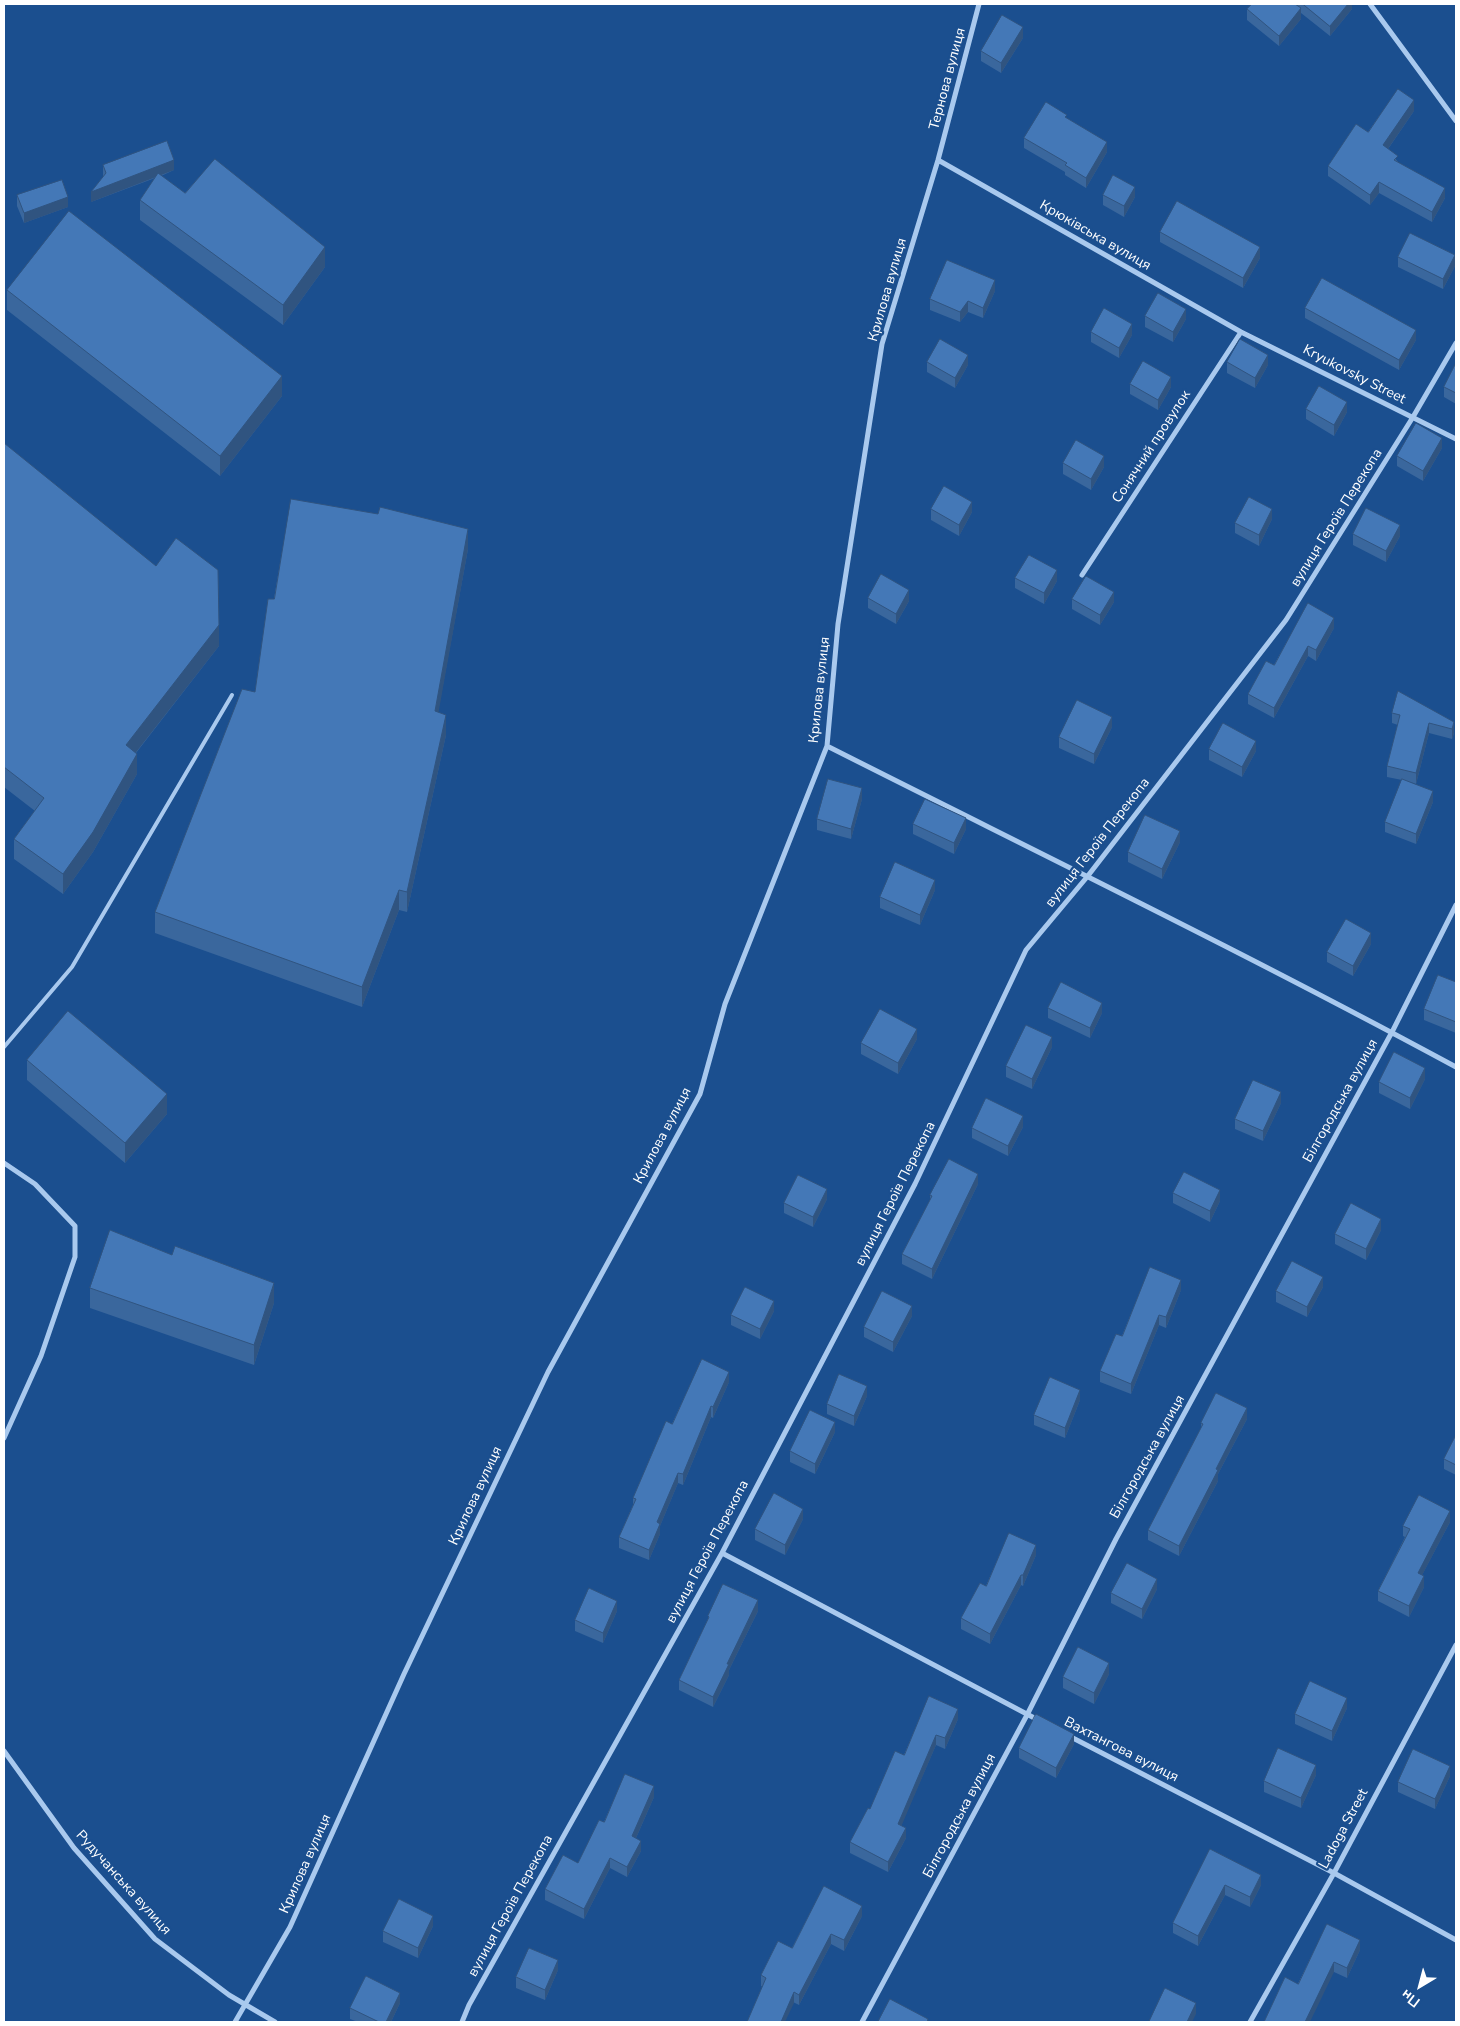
<!DOCTYPE html>
<html>
<head>
<meta charset="utf-8">
<style>
	body { margin:0 }
	#map { position:relative; width:1460px; height:2026px; overflow:hidden; background:#1b4f8f; font-family:"Nunito Sans",sans-serif }
	canvas { display:block }
	.frame { position:absolute; inset:0; border:5px solid #fff; pointer-events:none }
	.north { position:absolute; left:1395px; top:1961px; width:50px; height:50px; -webkit-text-stroke:4px #1b4f8f; paint-order:stroke; rotate:217deg; font-size:14px; font-weight:700; line-height:20px; text-align:center; color:#fff }
	.north::after { content:''; display:block; margin:auto; width:18px; height:22px; background:#fff; clip-path:polygon(50% 0,100% 100%,50% 72%,0 100%) }
</style>
</head>
<body>
<div id="map">
<canvas width="1460" height="2026"></canvas>
<div class="frame"></div>
<div class="north">Пн</div>
</div>
<script>
const context = document.querySelector('canvas').getContext('2d');
context.lineJoin = 'round';
function stroke(path, color, width, dash) {
  context.strokeStyle = color;
  context.lineWidth = width;
  context.lineCap = dash ? 'butt' : 'round';
  context.setLineDash(dash || []);
  context.stroke(path);
}
function fillPath(path, color) {
  context.fillStyle = color;
  context.fill(path, 'evenodd');
}
function write(font, color, halo, rows, align = 'center') {
  context.font = font + ' "Nunito Sans",sans-serif';
  context.lineWidth = 4.5;
  context.setLineDash([]);
  context.textBaseline = 'middle';
  context.strokeStyle = halo;
  context.fillStyle = color;
  for (const [text, x, y, turn = 0] of rows) {
    context.save();
    context.translate(x, y);
    context.rotate((+turn || 0) * Math.PI / 180);
    context.textAlign = isNaN(turn) ? turn : align;
    if (halo) context.strokeText(text, 0, 0);
    context.fillText(text, 0, 0);
    context.restore();
  }
}
stroke(new Path2D(`
	M4 1047 72 967 232 695`), '#a9c9ee', 4);
stroke(new Path2D(`
	M1370 4 1456 121
	M938 160 1241 332 1456 439
	M1082 575 1241 332
	M827 746C1037 852 1249 955 1456 1067
	M4 1163 35 1184 75 1226V1257L41 1356 4 1438
	M722 1553 1040 1721
	M1069 1736 1334 1873 1456 1940
	M4 1751 74 1848 155 1939 229 1995 275 2022
	M235 2022 290 1927 404 1674 548 1372 700 1094 725 1004 827 746 838 624 882 344 938 160 979 4
	M462 2022 469 2005 722 1553 915 1184 1026 950 1087 877 1286 620 1413 417 1456 343
	M862 2022 1027 1715 1116 1539 1392 1032 1456 905
	M1250 2022 1334 1873 1456 1645`), '#a9c9ee', 5);
fillPath(new Path2D(`
	M1298 4H1352V9L1330 36 1301 13V19L1279 46 1247 20V9L1298 6Z
	M1023 38 1001 73 981 61V51Z
	M1414 111 1388 149 1398 162 1445 198 1432 222 1379 193 1370 205 1328 176V166L1368 132Z
	M1067 118 1107 152 1086 188 1065 175V172L1024 148V138Z
	M103 165 174 170 161 176 185 193 325 267 283 325 140 220V200L155 178 91 202 103 177Z
	M17 195 68 207 24 223 17 206Z
	M1103 195 1135 197 1124 217 1103 205Z
	M1160 232 1260 258 1243 288 1160 242Z
	M1398 257 1455 266 1443 289 1398 267Z
	M7 290 282 396 220 476 7 310Z
	M995 291 983 318 968 312 960 322 930 310V299Z
	M1305 308 1416 340 1399 370 1305 318Z
	M1145 316 1186 319 1173 342 1145 327Z
	M1091 332 1132 335 1119 358 1091 342Z
	M927 362 968 365 955 388 927 372Z
	M1227 362 1268 365 1255 388 1227 373Z
	M1456 363V404L1444 397V387Z
	M1130 384 1171 387 1158 410 1130 394Z
	M1306 409 1347 412 1334 436 1306 419Z
	M4 443 219 646 136 753 137 774 93 852 63 894 14 859V839L35 811 4 787Z
	M1442 448 1423 481 1397 466V456Z
	M1063 463 1104 467 1091 490 1063 474Z
	M931 509 972 512 959 536 931 520Z
	M1272 519 1259 546 1235 533V523Z
	M1353 534 1400 536 1386 562 1353 545Z
	M468 549 438 712 446 735 407 912 399 910 362 1007 155 933V912L255 692 274 599Z
	M1015 578 1057 581 1044 604 1015 588Z
	M868 598 909 601 896 624 868 608Z
	M1072 599 1114 602 1100 625 1072 609Z
	M1334 628 1316 661 1308 656 1274 718 1248 704V694L1274 665Z
	M1392 713 1454 722V733L1452 739 1429 733 1416 784 1410 782 1433 802 1416 844 1385 832V822L1402 780 1387 777V766L1398 725 1392 723Z
	M1112 727 1094 764 1059 748V737Z
	M1209 749 1256 751 1242 777 1209 760Z
	M862 799 851 839 817 830V819Z
	M913 824 966 829 954 854 913 834Z
	M1180 842 1162 879 1128 862V852Z
	M935 890 920 925 880 908V897Z
	M1371 944 1353 976 1327 962V952Z
	M1456 982V1033L1424 1020V1009Z
	M1048 1008 1102 1013 1090 1038 1048 1018Z
	M917 1039 898 1074 861 1054V1043Z
	M1052 1047 1032 1089 1006 1077V1066Z
	M27 1060 167 1114 125 1163 27 1080Z
	M1425 1079 1410 1109 1379 1093V1082Z
	M1281 1103 1263 1141 1235 1129V1119Z
	M1023 1127 1008 1156 972 1138V1128Z
	M978 1184 932 1279 902 1264V1254L930 1201V1195Z
	M1173 1193 1220 1201 1210 1222 1173 1203Z
	M827 1199 813 1227 784 1213V1203Z
	M1381 1230 1366 1260 1335 1244V1234Z
	M1323 1287 1307 1317 1276 1302V1291Z
	M90 1288 274 1303 254 1365 90 1308Z
	M1181 1290 1166 1328 1159 1325 1131 1394 1100 1382V1371L1122 1336Z
	M774 1311 760 1339 731 1325V1315Z
	M912 1316 893 1352 864 1337V1327Z
	M729 1382 713 1418 711 1417 683 1485 678 1483 660 1526V1534L649 1560 619 1548V1537L633 1505V1498Z
	M867 1396 854 1426 827 1414V1404Z
	M1080 1400 1065 1438 1034 1425V1415Z
	M1247 1419 1218 1474V1481L1179 1556 1148 1540V1530L1201 1429V1423Z
	M835 1432 815 1474 790 1462V1451Z
	M1456 1435V1475L1444 1469V1459Z
	M803 1519 785 1555 755 1540V1529Z
	M1450 1522 1422 1575 1424 1587 1409 1617 1378 1601V1591L1405 1537 1403 1536V1526Z
	M1036 1555 1023 1586 1021 1585 990 1644 961 1629V1618L986 1586Z
	M1157 1589 1142 1619 1111 1603V1593Z
	M617 1611 603 1643 575 1631V1620Z
	M758 1611 729 1670V1675L713 1707 679 1690V1680L708 1620V1616Z
	M1109 1674 1094 1704 1063 1688V1677Z
	M1347 1708 1332 1741 1295 1724V1714Z
	M958 1719 945 1749 936 1745 901 1825 906 1838 888 1872 850 1853V1842L870 1809 904 1755Z
	M1074 1744 1056 1778 1019 1758V1748Z
	M1316 1775 1301 1808 1264 1792V1781Z
	M1450 1776 1435 1809 1398 1792V1782Z
	M654 1797 636 1838 641 1851 627 1877 610 1868 584 1919 545 1900V1889L578 1863 604 1822Z
	M1210 1849 1261 1885 1250 1907 1225 1895 1198 1946 1173 1933V1923Z
	M862 1916 844 1951 831 1944 799 2005 761 1986V1975L792 1948Z
	M1327 1924 1360 1950 1347 1978 1334 1972 1298 1984Z
	M433 1926 418 1958 383 1942V1931Z
	M558 1970 545 2000 516 1988V1977Z
	M400 2003 391 2022H358L350 2019V2008Z`), '#3a679d');
fillPath(new Path2D(`
	M1348 4H1352V9L1330 36V26Z
	M1301 8V19L1279 46V36Z
	M1023 27V38L1001 73V63Z
	M1414 100V111L1383 156V145Z
	M1107 142V152L1086 188V178Z
	M174 160V170L91 202V192Z
	M1379 182V193L1370 205V195Z
	M1135 187V197L1124 217V206Z
	M1445 188V198L1432 222V212Z
	M68 197V207L24 223V213Z
	M325 247V267L283 325V305Z
	M1260 247V258L1243 288V278Z
	M1455 255V266L1443 289V279Z
	M995 280V291L983 318V308Z
	M968 301V312L960 322V312Z
	M1186 309V319L1173 342V332Z
	M1132 324V335L1119 358V348Z
	M1416 330V340L1399 370V360Z
	M968 355V365L955 388V378Z
	M1268 355V365L1255 388V378Z
	M282 376V396L220 476V456Z
	M1171 377V387L1158 410V400Z
	M1347 402V412L1334 436V425Z
	M1442 438V448L1423 481V471Z
	M1104 456V467L1091 490V479Z
	M972 502V512L959 536V525Z
	M1272 509V519L1259 546V535Z
	M1400 525V536L1386 562V551Z
	M468 529V549L435 732V711Z
	M1057 570V581L1044 604V593Z
	M909 590V601L896 624V614Z
	M1114 592V602L1100 625V615Z
	M1334 618V628L1316 661V650Z
	M219 625V646L126 765V745Z
	M1308 646V656L1274 718V708Z
	M446 715V735L407 912V892Z
	M1112 717V727L1094 764V754Z
	M1454 722V733L1452 739V729Z
	M1429 723V733L1416 784V773Z
	M1256 741V751L1242 777V767Z
	M137 754V774L93 852 63 894V874Z
	M862 788V799L851 839V829Z
	M1433 791V802L1416 844V834Z
	M966 818V829L954 854V843Z
	M1180 831V842L1162 879V869Z
	M935 880V890L920 925V915Z
	M399 890V910L362 1007V987Z
	M1371 933V944L1353 976V966Z
	M1102 1003V1013L1090 1038V1028Z
	M917 1029V1039L898 1074V1063Z
	M1052 1037V1047L1032 1089V1079Z
	M1425 1068V1079L1410 1109V1098Z
	M1281 1092V1103L1263 1141V1131Z
	M167 1094V1114L125 1163V1143Z
	M1023 1116V1127L1008 1156V1146Z
	M978 1174V1184L932 1279V1269Z
	M827 1189V1199L813 1227V1217Z
	M1220 1190V1201L1210 1222V1211Z
	M1381 1219V1230L1366 1260V1249Z
	M1323 1277V1287L1307 1317V1307Z
	M1181 1280V1290L1166 1328V1317Z
	M274 1283V1303L254 1365V1345Z
	M774 1301V1311L760 1339V1329Z
	M912 1306V1316L893 1352V1342Z
	M1159 1315V1325L1131 1394V1384Z
	M729 1372V1382L713 1418V1407Z
	M867 1386V1396L854 1426V1416Z
	M1080 1390V1400L1065 1438V1428Z
	M711 1406V1417L683 1485V1474Z
	M1247 1408V1419L1218 1474V1481L1179 1556V1546L1216 1469Z
	M835 1422V1432L815 1474V1464Z
	M678 1473V1483L660 1526V1534L649 1560V1550L657 1522Z
	M803 1509V1519L785 1555V1545Z
	M1450 1511V1522L1418 1583V1573Z
	M1036 1545V1555L1023 1586V1575Z
	M1021 1575V1585L990 1644V1634Z
	M1424 1576V1587L1409 1617V1606Z
	M1157 1579V1589L1142 1619V1609Z
	M758 1600V1611L729 1670V1675L713 1707V1697L727 1664Z
	M617 1601V1611L603 1643V1633Z
	M1109 1663V1674L1094 1704V1693Z
	M1347 1698V1708L1332 1741V1731Z
	M958 1709V1719L945 1749V1738Z
	M1074 1734V1744L1056 1778V1768Z
	M936 1735V1745L898 1834V1824Z
	M1316 1765V1775L1301 1808V1798Z
	M1450 1766V1776L1435 1809V1799Z
	M654 1786V1797L632 1847V1836Z
	M906 1828V1838L888 1872V1862Z
	M641 1841V1851L627 1877V1867Z
	M610 1858V1868L584 1919V1909Z
	M1261 1875V1885L1250 1907V1897Z
	M1225 1885V1895L1198 1946V1936Z
	M862 1906V1916L844 1951V1940Z
	M433 1916V1926L418 1958V1948Z
	M831 1934V1944L799 2005V1995Z
	M1360 1940V1950L1347 1978V1968Z
	M558 1960V1970L545 2000V1990Z
	M1334 1962V1972L1310 2022H1305Z
	M794 1992V2003L785 2022H781Z
	M400 1993V2003L391 2022H386Z
	M1196 2003V2014L1192 2022H1187Z`), '#305480');
const building = new Path2D(`
	M1252 4H1295L1301 8 1279 36 1247 9Z
	M1303 4H1348L1330 26Z
	M1002 15 1023 27 1001 63 981 51Z
	M1398 89 1414 100 1383 145 1398 156 1394 160 1445 188 1432 212 1379 182 1370 195 1328 166 1356 124 1368 132Z
	M1046 102 1067 115 1065 117 1107 142 1086 178 1065 165 1067 163 1024 138Z
	M167 141 174 160 91 192 106 173 103 165Z
	M215 159 325 247 283 305 140 200 158 173 185 193Z
	M1113 175 1135 187 1124 206 1103 195Z
	M62 180 68 197 24 213 17 195Z
	M1177 201 1260 247 1243 278 1160 232Z
	M69 211 282 376 220 456 7 290Z
	M1410 233 1455 255 1443 279 1398 257Z
	M947 260 995 280 983 308 968 301 960 312 930 299Z
	M1322 278 1416 330 1399 360 1305 308Z
	M1158 293 1186 309 1173 332 1145 316Z
	M1104 308 1132 324 1119 348 1091 332Z
	M940 339 968 355 955 378 927 362Z
	M1240 339 1268 355 1255 378 1227 362Z
	M1143 361 1171 377 1158 400 1130 384Z
	M1456 363V393L1444 387Z
	M1319 386 1347 402 1334 425 1306 409Z
	M1416 423 1442 438 1423 471 1397 456Z
	M1076 440 1104 456 1091 479 1063 463Z
	M4 443 156 566 176 538 218 570 219 625 126 745 137 754 93 832 63 874 14 839 44 798 4 767Z
	M944 486 972 502 959 525 931 509Z
	M1249 497 1272 509 1259 535 1235 523Z
	M291 499 378 514 380 507 468 529 435 711 446 715 407 892 399 890 362 987 155 912 242 689 255 692 268 599H274Z
	M1366 508 1400 525 1386 551 1353 534Z
	M1029 555 1057 570 1044 593 1015 578Z
	M881 574 909 590 896 614 868 598Z
	M1086 576 1114 592 1100 615 1072 599Z
	M1308 603 1334 618 1316 650 1308 646 1274 708 1248 694 1266 661 1274 665Z
	M1398 691 1454 722 1452 729 1429 723 1416 773 1387 766 1400 715 1392 713Z
	M1077 700 1112 717 1094 754 1059 737Z
	M1223 723 1256 741 1242 767 1209 749Z
	M828 779 862 788 851 829 817 819Z
	M1402 779 1433 791 1416 834 1385 822Z
	M925 799 966 818 954 843 913 824Z
	M1145 815 1180 831 1162 869 1128 852Z
	M895 862 935 880 920 915 880 897Z
	M1346 919 1371 933 1353 966 1327 952Z
	M1438 975 1456 982V1022L1424 1009Z
	M1061 982 1102 1003 1090 1028 1048 1008Z
	M880 1009 917 1029 898 1063 861 1043Z
	M68 1011 167 1094 125 1143 27 1060Z
	M1026 1025 1052 1037 1032 1079 1006 1066Z
	M1394 1052 1425 1068 1410 1098 1379 1082Z
	M1253 1080 1281 1092 1263 1131 1235 1119Z
	M986 1098 1023 1116 1008 1146 972 1128Z
	M949 1159 978 1174 932 1269 902 1254 932 1196 930 1195Z
	M1184 1172 1220 1190 1210 1211 1173 1193Z
	M798 1175 827 1189 813 1217 784 1203Z
	M1351 1203 1381 1219 1366 1249 1335 1234Z
	M110 1230 172 1255 175 1246 274 1283 254 1345 90 1288Z
	M1292 1261 1323 1277 1307 1307 1276 1291Z
	M1150 1267 1181 1280 1166 1317 1159 1315 1131 1384 1100 1371 1116 1334 1122 1336Z
	M745 1287 774 1301 760 1329 731 1315Z
	M882 1291 912 1306 893 1342 864 1327Z
	M702 1359 729 1372 713 1407 711 1406 683 1474 678 1473 657 1522 660 1524 649 1550 619 1537 636 1499 633 1498 666 1421 672 1424Z
	M839 1374 867 1386 854 1416 827 1404Z
	M1050 1377 1080 1390 1065 1428 1034 1415Z
	M1216 1393 1247 1408 1216 1469 1218 1470 1179 1546 1148 1530 1203 1424 1201 1423Z
	M810 1410 835 1422 815 1464 790 1451Z
	M1456 1435V1465L1444 1459Z
	M774 1493 803 1509 785 1545 755 1529Z
	M1419 1495 1450 1511 1418 1573 1424 1576 1409 1606 1378 1591 1410 1529 1403 1526Z
	M1009 1533 1036 1545 1023 1575H1021L990 1634 961 1618 980 1583 986 1586Z
	M1127 1563 1157 1579 1142 1609 1111 1593Z
	M723 1584 758 1600 727 1664H729L713 1697 679 1680 709 1617 708 1616Z
	M589 1588 617 1601 603 1633 575 1620Z
	M1078 1647 1109 1663 1094 1693 1063 1677Z
	M1310 1681 1347 1698 1332 1731 1295 1714Z
	M929 1696 958 1709 945 1738 936 1735 898 1824 906 1828 888 1862 850 1842 868 1808 870 1809 895 1751 904 1755Z
	M1036 1714 1074 1734 1056 1768 1019 1748Z
	M1278 1748 1316 1765 1301 1798 1264 1781Z
	M1413 1749 1450 1766 1435 1799 1398 1782Z
	M625 1774 654 1786 632 1836 641 1841 627 1867 610 1858 584 1909 545 1889 563 1855 578 1863 599 1820 604 1822Z
	M1210 1849 1261 1875 1250 1897 1225 1885 1198 1936 1173 1923Z
	M824 1886 862 1906 844 1940 831 1934 799 1995 794 1992 781 2022H747L766 1978 761 1975 778 1941 792 1948Z
	M399 1899 433 1916 418 1948 383 1931Z
	M1327 1924 1360 1940 1347 1968 1334 1962 1305 2022H1264L1285 1977 1298 1984Z
	M529 1948 558 1960 545 1990 516 1977Z
	M366 1976 400 1993 386 2022H379L350 2008Z
	M1165 1988 1196 2003 1187 2022H1149Z
	M890 1999 928 2019 927 2022H878Z`);
fillPath(building, '#4478b7');
stroke(building, '#305480', 1);
write('14px', '#fff', '#1b4f8f', [
	["Тернова вулиця",948,79,-75],
	["Крюківська вулиця",1095,236,30],
	["Крилова вулиця",888,290,-74],
	["Kryukovsky Street",1354,375,27],
	["Сонячний провулок",1152,447,-57],
	["вулиця Героїв Перекопа",1337,518,-58],
	["Крилова вулиця",820,690,-84],
	["вулиця Героїв Перекопа",1098,843,-52],
	["Білгородська вулиця",1341,1101,-61],
	["Крилова вулиця",663,1136,-62],
	["вулиця Героїв Перекопа",896,1194,-63],
	["Білгородська вулиця",1148,1457,-61],
	["Крилова вулиця",476,1496,-65],
	["вулиця Героїв Перекопа",708,1552,-62],
	["Вахтангова вулиця",1121,1750,27],
	["Білгородська вулиця",960,1816,-62],
	["Ladoga Street",1344,1829,-62],
	["Крилова вулиця",306,1864,-66],
	["Рудучанська вулиця",123,1883,48],
	["вулиця Героїв Перекопа",511,1906,-61]
]);
</script>
</body>
</html>
